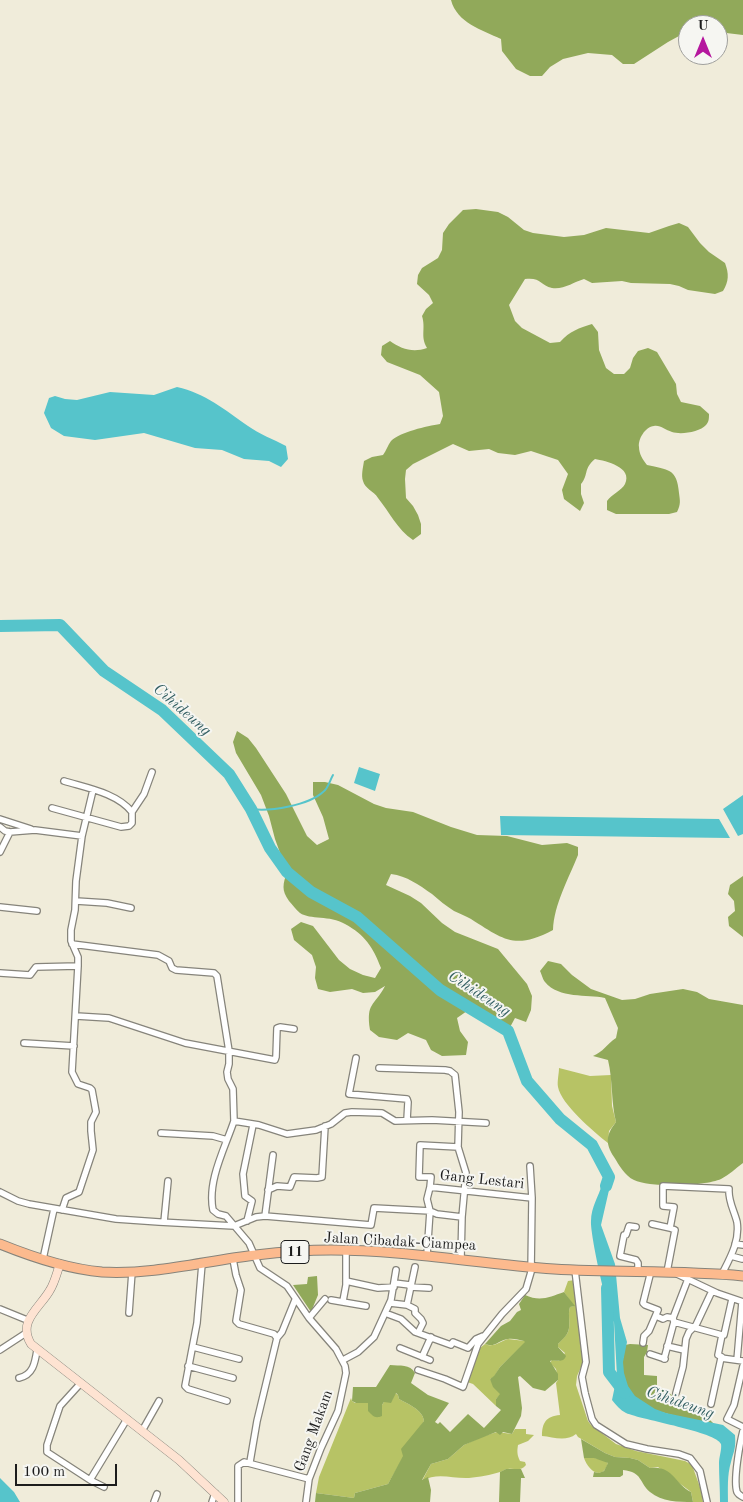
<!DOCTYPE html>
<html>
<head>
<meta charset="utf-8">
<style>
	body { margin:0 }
	#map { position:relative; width:743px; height:1502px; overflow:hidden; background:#f0ecda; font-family:"Old Standard TT",serif }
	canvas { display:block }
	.north { position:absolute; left:678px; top:15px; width:50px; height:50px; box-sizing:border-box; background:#f6f6f2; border:1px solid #9f9f9c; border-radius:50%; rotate:0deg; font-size:14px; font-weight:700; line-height:20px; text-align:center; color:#1c1c1c }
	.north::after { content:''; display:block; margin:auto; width:18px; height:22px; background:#b5179e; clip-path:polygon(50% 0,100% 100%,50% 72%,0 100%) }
	.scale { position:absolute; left:15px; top:1464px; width:102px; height:22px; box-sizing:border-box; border:2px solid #1c1c1c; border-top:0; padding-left:6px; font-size:15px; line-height:18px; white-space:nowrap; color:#1c1c1c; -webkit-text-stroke:4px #f6f6f2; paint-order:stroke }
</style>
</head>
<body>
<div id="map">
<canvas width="743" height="1502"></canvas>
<div class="north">U</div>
<div class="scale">100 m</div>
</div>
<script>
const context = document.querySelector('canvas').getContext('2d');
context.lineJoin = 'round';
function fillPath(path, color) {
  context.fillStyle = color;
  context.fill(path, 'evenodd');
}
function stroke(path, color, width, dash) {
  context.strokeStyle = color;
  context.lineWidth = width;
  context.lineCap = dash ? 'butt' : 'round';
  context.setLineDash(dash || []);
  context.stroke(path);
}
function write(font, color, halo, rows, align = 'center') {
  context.font = font + ' "Old Standard TT",serif';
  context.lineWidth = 4;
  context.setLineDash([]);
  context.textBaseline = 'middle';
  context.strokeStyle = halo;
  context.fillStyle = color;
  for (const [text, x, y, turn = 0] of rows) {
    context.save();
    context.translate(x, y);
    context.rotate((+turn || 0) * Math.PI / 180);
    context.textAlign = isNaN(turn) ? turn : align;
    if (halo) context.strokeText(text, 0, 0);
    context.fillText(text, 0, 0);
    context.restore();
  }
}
fillPath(new Path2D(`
	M559 1068 590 1076 611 1075 612 1106 616 1122 609 1131 608 1143C594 1132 561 1104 558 1087 557 1081 559 1074 559 1068Z
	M575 1280 583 1360 582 1365 577 1376 576 1385 588 1421 591 1425 616 1444 636 1451 685 1461 692 1465 701 1490 703 1502H693L691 1492 658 1467 650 1468 638 1460 630 1458 615 1457 605 1453 578 1437 576 1434C566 1442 553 1437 542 1436 542 1423 546 1416 560 1415L556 1383 558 1380 556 1369 550 1363 552 1360 559 1361 565 1353 558 1347V1344C561 1340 565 1337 567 1334 572 1326 567 1315 570 1307L574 1306 564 1292 568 1281Z
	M508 1339 525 1341V1343L500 1367 494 1377 490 1379 501 1394 496 1399V1406L473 1384 467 1382 480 1348 485 1344C494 1348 500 1341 508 1339Z
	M395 1393 398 1395 399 1399C408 1404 423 1410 424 1421L388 1484 355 1493 354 1498 316 1493 319 1477 351 1398 352 1401 355 1403H369L382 1416V1405L384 1402 392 1400Z
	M515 1429H526V1434L534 1435 528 1441 518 1445C517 1451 517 1455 520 1461L525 1462 526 1465C520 1472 515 1468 508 1469 504 1469 504 1471 500 1472 491 1475 479 1477 469 1478 453 1479 437 1472 422 1481L431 1464 448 1459 464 1445 481 1437 497 1432 512 1434Z
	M584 1458C592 1457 602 1458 608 1463 602 1482 588 1470 584 1458Z`), '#b7c365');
fillPath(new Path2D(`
	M451 0H743V35L718 32V25H688V34L679 36 668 42 634 64H623L612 55 588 53 563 59 550 67 542 76H530L516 69 502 51 501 39C482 30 457 23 451 0Z
	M476 209 498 212 508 217 524 230 533 233 564 237 584 235 606 228 649 233 669 226 679 223 688 227 700 243 709 252 725 263C729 274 729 281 723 291L715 294 688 290 679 286 670 284 631 283 622 281 592 283 584 279C574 282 563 290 552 288 540 285 541 277 525 279L509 305 515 321 522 328 550 343 560 342C570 331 579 328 592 324L598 332 599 350 606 368 614 374H624L630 368 633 358 638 351 648 348 657 352 676 384 677 394 681 402 700 406 709 414C709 418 709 422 706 425 700 432 681 435 672 432 665 430 661 425 654 426 645 427 638 439 639 447 639 454 643 460 647 465 668 470 677 468 679 493 680 501 681 504 677 512L669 514H616L607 510V501C612 494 622 490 625 484 633 467 606 461 595 459 583 469 589 474 581 484V494L584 503 580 511 564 499 562 490 568 474 558 460 531 451 515 455 498 453 489 449 469 451 453 444 413 464 406 470 405 479 406 498 413 506 418 515 421 524V534L413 540C397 529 390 513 378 498 374 491 365 489 363 481 361 475 363 468 364 461L372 457 383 455C386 451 388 445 391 441 400 432 427 426 440 424L443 416 439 392 420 375 387 362 381 355 382 346 390 341C401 349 413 353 427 348 420 336 426 329 422 316L426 309 433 303 429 295 417 284 418 275 422 268 438 258 442 250 443 233 449 224 463 210Z
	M237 731 248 738 256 748 286 794 307 836 317 845 329 839 323 817 313 795V782H325L338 785 374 804 386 808 413 812 451 827 477 835 507 836 542 845 567 843 578 847V855C569 878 554 904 553 930 515 950 504 940 471 919 466 916 460 914 454 911 446 906 439 900 432 894 419 885 407 876 391 874L386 885 410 896 421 903 442 923 455 932 498 949 527 984 532 996 531 1010 526 1022 515 1018 508 1031 491 1018 467 1011 457 1018 460 1031 468 1042 466 1055 442 1056 431 1050 426 1040 408 1033 397 1040 379 1037 370 1030C366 1002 374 1007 385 986L375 992 363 993 352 989 330 992 318 989 315 978 316 967 312 955 294 940 291 929 301 922 313 926 339 960 350 969 363 975 375 978 381 968C373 947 365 935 345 924 330 915 310 920 300 913 296 910 292 904 289 901 281 890 283 884 287 872L275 839 269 816 261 795 236 753 233 742Z
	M743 876V937L729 926 728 917 735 911 734 901 728 894 730 885Z
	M548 961 561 964 572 975 591 989 622 1000 635 999 650 994 683 989 697 992 709 999 743 1005V1163C736 1168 729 1175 721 1179 706 1186 650 1188 634 1180 625 1176 619 1165 614 1157 605 1143 606 1135 616 1122 611 1102 613 1081 608 1060L593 1056C603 1052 607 1044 616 1038L618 1028 605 998C587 994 559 999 545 982 543 980 542 975 540 971Z
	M317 1276 318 1295 311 1312 293 1285 307 1284 308 1277Z
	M564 1292 575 1306 570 1307C567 1315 572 1326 567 1334 565 1337 561 1341 558 1344V1347L566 1356C563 1364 556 1359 550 1361L558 1374V1380L545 1391 533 1388 520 1376 518 1377 522 1408 521 1416 512 1434 503 1432 500 1435 496 1432 464 1445 448 1459 431 1464 422 1480 428 1477 431 1490 430 1502H315L316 1493 354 1498 355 1493 388 1484 403 1456 401 1449 424 1421C423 1410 408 1404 399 1399L398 1395 396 1393 391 1403 384 1402 382 1405V1416C375 1419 373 1416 368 1411V1403H356L352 1401 353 1387H376L390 1365C400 1366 410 1364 415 1373L411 1383 428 1395 449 1403 435 1422 438 1424 440 1422 450 1432 468 1414 484 1428 501 1410 496 1406V1399L500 1394 493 1387 490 1379 494 1376 500 1367 525 1342 524 1341C519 1340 513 1338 508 1339 499 1340 495 1348 485 1344L501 1326 510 1321 517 1312 521 1310 519 1304 525 1295C540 1302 550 1297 564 1292Z
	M630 1344 648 1345 647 1352 644 1357V1375L657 1376V1386L672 1395 675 1403 707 1412 709 1414V1419L713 1423 708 1425 636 1405 621 1372 625 1345Z
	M581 1439 605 1453 615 1457 630 1458 638 1460 650 1468C673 1465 674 1483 691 1492L693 1502C678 1502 662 1502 650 1492 639 1483 643 1472 623 1470V1475L620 1477H593L594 1472 599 1473 604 1471 608 1463 594 1458H584Z
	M506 1469H521L525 1478H521L520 1502H499L500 1472Z`), '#91a95a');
fillPath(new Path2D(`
	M177 387C205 393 225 410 248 426 259 434 273 439 286 446L288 459 281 467 269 461 244 459 222 450 195 448 144 433 95 440 64 436 51 428 44 413 49 398 55 396 65 399 77 400 110 392 154 395Z
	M359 767 380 774 375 791 354 783Z
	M743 795V834L738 836 723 809Z
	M500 816 719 819 730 838 501 835Z
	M609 1170 612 1177 601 1225 615 1264 620 1318 627 1342 623 1362 624 1373 628 1386 635 1396 655 1409 666 1413 723 1425 735 1435C736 1449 734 1450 731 1462 727 1475 728 1489 728 1502H720C720 1489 719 1476 719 1463 719 1457 722 1449 721 1444 717 1432 642 1420 626 1413 620 1410 616 1405 612 1400L617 1376 614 1322C607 1312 590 1234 591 1221 591 1207 599 1196 602 1184 603 1181 603 1176 603 1173Z
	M0 1478 14 1492 20 1502H0Z`), '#56c4cb');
stroke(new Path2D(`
	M251 809C270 812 309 805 323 792 328 789 330 780 333 775`), '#56c4cb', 2);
stroke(new Path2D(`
	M0 626 60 625 104 671 162 710 229 774 251 809 270 848 287 872 311 892 357 917 440 990 508 1031 527 1081 560 1119 592 1145 609 1177 606 1186
	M607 1288 609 1372 625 1393`), '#56c4cb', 12);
const minor = new Path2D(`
	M64 781C87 788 117 793 132 812
	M52 808 121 827 129 826 132 823V812L144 794 152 772
	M0 819 31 829
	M0 827 5 831 10 832 35 830 82 836
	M0 852 10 832
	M76 901 107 903 131 908
	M0 907 37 911
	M72 944 158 955 169 961 172 968 176 970 214 973 217 976 229 1051V1064L227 1072 228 1079 233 1089 234 1121C225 1148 207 1181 213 1210L218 1214 226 1216 249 1243 260 1268 287 1286 309 1318 336 1349 345 1366 346 1373 338 1411 321 1448 309 1479 306 1502
	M0 973 30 975 36 967 78 966
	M76 1016 109 1018 185 1043 275 1060 276 1057 277 1028 280 1027 294 1029
	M24 1043 74 1046
	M356 1058 349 1094 407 1099 408 1102 407 1120
	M379 1068 445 1070 450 1071 455 1075 459 1112 458 1147 466 1173 462 1217
	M234 1121 259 1125 287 1134 316 1130 331 1124 345 1113 352 1112 382 1113 395 1121 432 1120 486 1123
	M161 1133 213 1136 227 1140
	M530 1166 532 1198
	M430 1187 431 1177H419L420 1145 458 1147
	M268 1190 277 1186 290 1187 294 1177 317 1178 322 1177 325 1126
	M0 1192 18 1201 29 1204 116 1219 159 1222 234 1226 256 1217 265 1216 371 1225 374 1208 430 1211 437 1214 462 1217 461 1258
	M62 1210 66 1198 79 1192 93 1150 91 1131V1122L96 1112 92 1090 90 1088 78 1084 72 1072 78 966V957L71 941V930L75 910 76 881 82 836 93 790
	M265 1216 273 1155
	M247 1221 252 1201 245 1196 243 1174 253 1125
	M164 1222 168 1181
	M652 1224 670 1228
	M636 1227 629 1226 626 1235H624L620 1256 636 1260 638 1263V1271
	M735 1244 743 1245
	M731 1256 742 1259
	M43 1259 54 1209
	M233 1259 236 1275 241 1290 236 1321 239 1324 274 1334 277 1338
	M202 1264 197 1323 185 1386 188 1389 227 1401
	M575 1270 586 1362 582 1377 585 1393 592 1419 596 1425 626 1444 647 1449 679 1454 690 1458 700 1471 707 1502
	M667 1272 675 1230 670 1228 674 1207 663 1206V1186L729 1189C728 1201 734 1210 737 1222 740 1241 730 1258 722 1274
	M677 1274 717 1293 743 1302
	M346 1281 378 1288 394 1287
	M394 1283 410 1285
	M410 1287 429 1288
	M331 1300 366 1306
	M343 1301 346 1285V1250
	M390 1303 407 1305 415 1309V1313L421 1319 423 1323 418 1333
	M407 1305 415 1267
	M0 1309 27 1320
	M129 1313 132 1272
	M385 1313 401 1319 415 1332 451 1345 453 1342 468 1348 476 1339 483 1336
	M656 1316 663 1319 667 1317 673 1318
	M309 1318 325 1299
	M674 1322 722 1335 718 1355 722 1357
	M724 1335 732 1299
	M643 1343 644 1336 649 1331 658 1310 645 1305 643 1303 651 1271
	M667 1346 684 1350
	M193 1347 239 1359
	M400 1348 430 1360
	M0 1350 26 1333
	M650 1354 665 1359
	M422 1357 431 1337
	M664 1359 674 1322 673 1318 688 1279
	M343 1360 358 1352 374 1337 391 1300 396 1270
	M737 1360 742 1302
	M188 1366 233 1378
	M743 1366 734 1405 727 1419 743 1427
	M418 1370 445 1379 463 1387 478 1344 502 1314 526 1289 531 1272 532 1198 430 1187 427 1199 430 1211 427 1255
	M19 1378C33 1375 35 1363 37 1350
	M80 1384 60 1406 47 1445V1452L90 1480 127 1419
	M676 1393 683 1367 686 1339 689 1332 696 1325 712 1291
	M711 1404 721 1358 743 1361
	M142 1431 159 1401
	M743 1431C740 1443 733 1480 737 1492 738 1494 741 1496 743 1497
	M250 1462 257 1421 277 1338 282 1332 295 1300
	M90 1480 104 1487
	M154 1502 157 1494
	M212 1502 215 1493
	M238 1502V1466L244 1462 309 1479`);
const secondary = new Path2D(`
	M60 1264C57 1272 55 1282 50 1290 40 1308 17 1321 31 1344L179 1460 224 1502`);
const trunk = new Path2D(`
	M0 1244C32 1257 67 1269 102 1272 154 1275 204 1261 256 1255 281 1252 306 1250 331 1250 406 1250 480 1264 554 1269 617 1273 680 1270 743 1276`);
stroke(minor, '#86847b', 8);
stroke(secondary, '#86847b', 9);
stroke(trunk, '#86847b', 11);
stroke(minor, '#fff', 5.5);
stroke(secondary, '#fee3d2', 8);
stroke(trunk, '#fcba8e', 9);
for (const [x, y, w] of [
	[295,1252,28]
]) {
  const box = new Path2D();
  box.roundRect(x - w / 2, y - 11.5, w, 23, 4);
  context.fillStyle = '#f6f6f2';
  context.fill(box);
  stroke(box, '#1c1c1c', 1);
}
write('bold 14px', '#1c1c1c', null, [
	["11",295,1252]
]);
write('15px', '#1c1c1c', '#f6f6f2', [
	["Gang Lestari",482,1180,6],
	["Jalan Cibadak-Ciampea",400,1242,3],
	["Gang Makam",314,1431,-70]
]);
write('italic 16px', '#335f62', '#f6f6f2', [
	["Cihideung",182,710,41],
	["Cihideung",479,994,33],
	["Cihideung",680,1403,19]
]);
</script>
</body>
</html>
